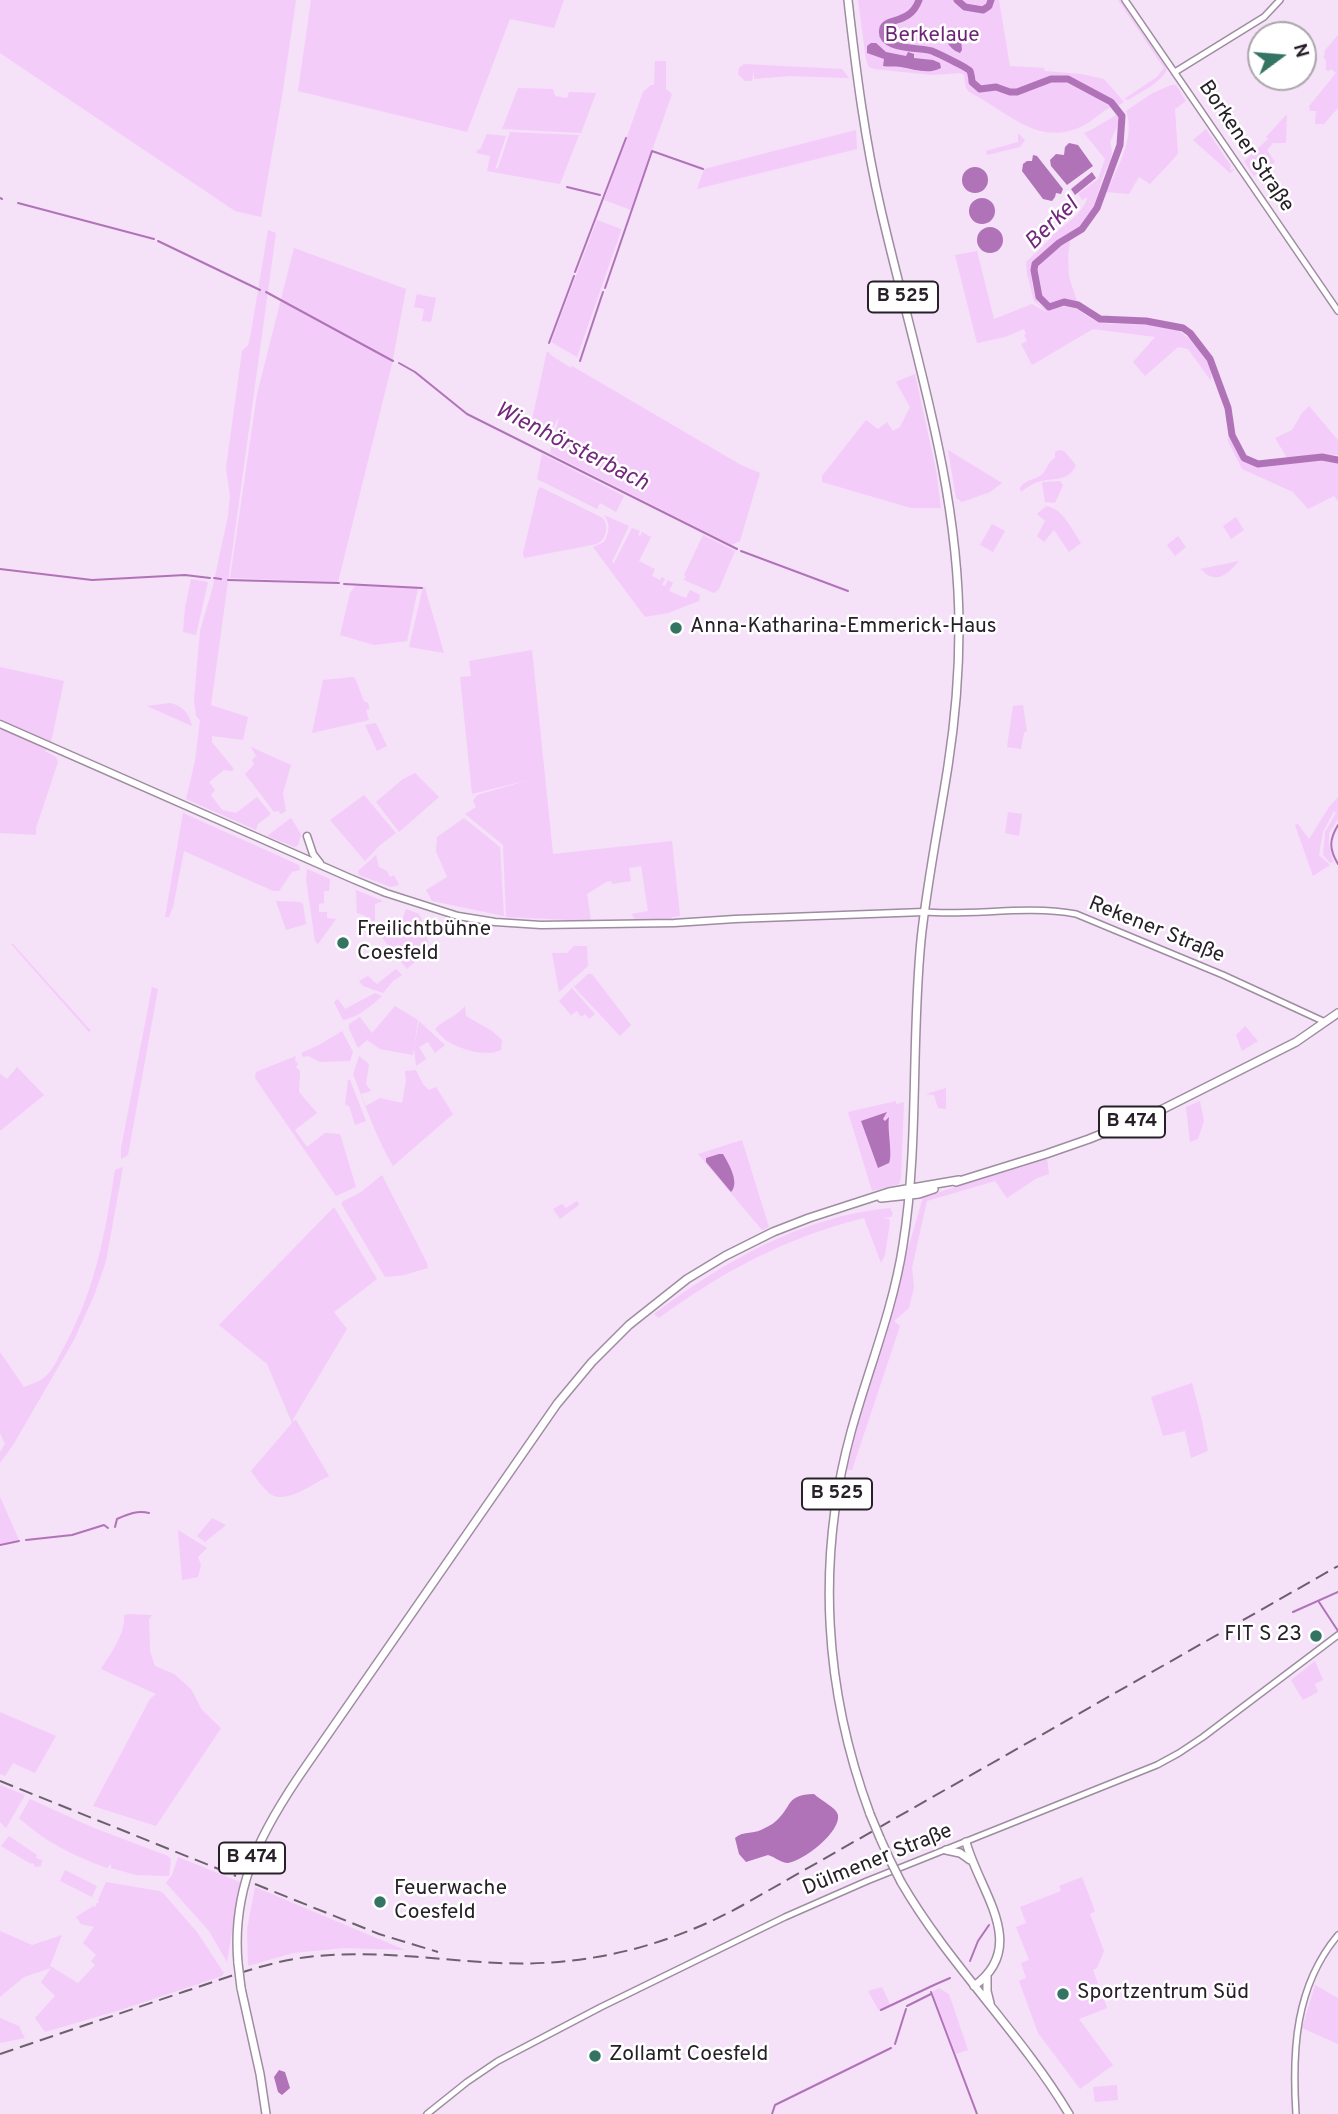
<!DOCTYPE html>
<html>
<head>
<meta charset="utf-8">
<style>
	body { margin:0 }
	#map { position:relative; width:1338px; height:2114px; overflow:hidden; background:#f5e1f8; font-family:Overpass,sans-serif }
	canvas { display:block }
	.north { position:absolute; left:1247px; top:21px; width:70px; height:70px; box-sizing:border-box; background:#fff; border:2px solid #a9a6a9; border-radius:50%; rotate:74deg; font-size:19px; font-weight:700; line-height:28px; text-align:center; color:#272028 }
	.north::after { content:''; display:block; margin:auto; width:24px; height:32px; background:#347462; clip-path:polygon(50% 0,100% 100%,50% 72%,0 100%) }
</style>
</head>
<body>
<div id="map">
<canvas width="1338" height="2114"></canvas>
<div class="north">N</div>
</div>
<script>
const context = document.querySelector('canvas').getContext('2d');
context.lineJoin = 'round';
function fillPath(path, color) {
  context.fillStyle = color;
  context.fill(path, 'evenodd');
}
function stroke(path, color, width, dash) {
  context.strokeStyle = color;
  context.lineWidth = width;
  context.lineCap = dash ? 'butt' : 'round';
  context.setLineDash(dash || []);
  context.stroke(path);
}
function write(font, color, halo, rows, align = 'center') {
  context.font = font + ' Overpass,sans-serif';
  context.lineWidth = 5;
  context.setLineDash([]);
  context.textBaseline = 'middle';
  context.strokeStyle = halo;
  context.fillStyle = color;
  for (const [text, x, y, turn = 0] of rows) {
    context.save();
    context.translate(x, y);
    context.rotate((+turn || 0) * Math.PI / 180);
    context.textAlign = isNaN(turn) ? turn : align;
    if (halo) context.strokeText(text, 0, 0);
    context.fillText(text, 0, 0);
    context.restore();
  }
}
fillPath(new Path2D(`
	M0 0H296L283 90 261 217 235 211 0 53Z
	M311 0H564L554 28 510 19 467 132 298 91Z
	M858 0H999L1010 66 1044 68 1045 71 1081 74 1104 79 1124 102 1114 108 1111 107C1102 111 1096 118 1088 123 1040 151 1009 112 969 92L966 88 964 75 960 73 932 75 874 69 869 67 866 60Z
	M1118 0H1122L1167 69C1161 83 1141 92 1128 100L1124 99 1157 77 1164 68Z
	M1338 35V108L1324 124H1315L1316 111H1310L1309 106 1336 73 1331 69 1329 71 1326 70V60L1324 58 1325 50Z
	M655 61H666V89L672 94 631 210 604 200 643 92 651 85H654Z
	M744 64 842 69 849 78 790 76 754 79V70L752 81H745L738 74 739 68Z
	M1171 85H1176L1186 101 1175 109 1178 154 1150 184 1139 177 1129 194 1106 192C1117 169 1136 137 1126 111L1151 94Z
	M518 88 553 89 555 96 567 98 569 92 596 93 581 133 502 129Z
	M1118 114 1119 123 1110 142C1115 158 1109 162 1103 177 1098 189 1097 204 1090 214 1076 236 1049 244 1032 263 1031 272 1032 297 1039 304 1042 307 1046 308 1050 310 1081 299 1076 315 1100 322 1107 324 1115 324 1122 324 1156 325 1179 321 1200 351 1207 360 1213 370 1211 381L1188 349 1178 347 1145 376 1133 362 1155 337 1093 329 1032 365 1021 344 1027 341 1024 335 1026 334 1024 329 1005 337 977 343 955 255 977 251 994 319 1032 304 1048 313 1034 301 1027 274 1026 262 1052 237V235C1067 223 1081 215 1088 197L1082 200 1078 194 1098 179 1105 159 1084 133 1091 130Z
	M1287 114 1286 143H1273L1267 150 1275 162 1254 176 1244 161 1268 139 1266 137Z
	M1206 129 1231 166 1230 170 1235 169 1230 173 1193 140Z
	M856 130 857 149 697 189 704 169Z
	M510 132 579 135 560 184 487 171 490 156 476 153 478 149 480 150 487 134 506 136 495 169 498 168Z
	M1018 133 1025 140 1020 147 987 155 986 151 1018 142Z
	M597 220 621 229V231L577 357 551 342Z
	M268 230 276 233 211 705 248 717 243 740 212 736V742L234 769 231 771 224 770 209 782 215 790 211 795 222 810 236 813 257 797 271 814 258 824 256 830 186 799 195 761 200 720 196 716 194 700 200 631 212 590 228 516 230 496 226 468 242 351 248 345 250 338Z
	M1070 241 1068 255 1069 277 1077 301 1063 300 1047 304 1042 298 1037 269C1043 255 1058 249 1070 241Z
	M294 248 406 289 392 364 338 582 230 578 257 394Z
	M417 294 436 298 431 322 422 321 424 309 414 307Z
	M547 351 552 356 571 368 572 366 741 465 760 473 740 541 732 545 550 453 559 417 550 433 530 429Z
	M915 374 936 470 941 508H911L822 482V476L866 420 878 429 887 422 893 431 900 427 910 407 896 382Z
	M1309 406 1338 440V455L1318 454 1287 458 1275 438 1292 430 1302 413Z
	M1229 438 1243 459 1259 466 1321 459 1338 461V501L1334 496 1308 509 1293 492 1242 469 1227 439Z
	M948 450 1002 483 990 492 962 502 956 498Z
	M1059 450 1064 451 1076 465C1069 481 1056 478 1041 481 1033 483 1027 487 1021 492L1020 488C1026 479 1032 481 1040 476 1047 471 1047 462 1055 458V452Z
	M542 454 624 496 616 512 600 503 597 509 537 479Z
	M1060 481 1063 485 1055 503 1045 502 1042 482Z
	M540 487 603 518C609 527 607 538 597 544L524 558 523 553 538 490Z
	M1046 506C1063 508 1072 530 1081 543L1069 552 1054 530 1044 542 1037 536 1045 521 1037 514Z
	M604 515 629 526 612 562 614 563 632 528 640 531 638 535 640 536 642 532 651 537 639 561 655 569 652 576 660 580 662 577 665 579 662 585 665 586 668 580 673 583 669 591 686 598 690 590 700 595 699 601 668 613 645 617 593 547 604 542C609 532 611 525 604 515Z
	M1236 517 1244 530 1231 539 1223 526Z
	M992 524 1005 531 993 552 980 545Z
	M703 535 735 551 719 589 714 593 684 580 686 576 684 575Z
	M1178 536 1186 547 1175 556 1167 545Z
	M1239 561C1233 568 1221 582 1210 576 1206 575 1204 571 1200 569Z
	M191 579 208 582 196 635 183 632 185 608Z
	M356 585 418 588 407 641 374 645 340 635 350 593Z
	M423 587 425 588 444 653 409 647Z
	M532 650 553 854 672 841 680 916 673 917 672 919 635 920 632 914 648 911 641 866 629 868 631 881 612 884 611 881 606 882 587 894 591 921 506 917 503 845 465 814 476 807 473 801 477 795 529 780 472 794 460 677 471 676 469 661Z
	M0 667 64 681 51 742 45 751 56 757 58 762 36 828V835L0 833V730L8 727 0 722Z
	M353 677 355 678 364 701 368 703 370 709 366 710 369 720 312 733 323 680Z
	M170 703C183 706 189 713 192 726L147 706Z
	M1023 705 1027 731 1024 733 1021 749 1007 747 1013 706Z
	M376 723 387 746 377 751 365 725Z
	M251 747 291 765 283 793 286 811 281 814 278 811 274 812 245 774 254 764 252 760 256 756Z
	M415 773 439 797 399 832 376 802 403 779Z
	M364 795 396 833 380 845 365 861 330 820Z
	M1338 797V819L1329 833V845L1333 862 1330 863 1323 855 1325 832 1336 813 1334 811 1323 832 1319 855 1330 865 1313 876 1295 825 1298 824 1309 839 1329 807Z
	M1008 812 1022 814 1019 836 1005 833Z
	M183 813 299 865 300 870 292 872 279 891H273L184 851 173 907 169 917H165Z
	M291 818 301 834 298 845 295 847 267 836Z
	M464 818 500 847 504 916 432 901 426 890 447 877 436 851 437 837Z
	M376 855 379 867 387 871 390 877 394 875 399 885 391 887 359 875 358 871Z
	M307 869 330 879 329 891H324V903L319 904V912H327V918L336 919 318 944 315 941 306 879Z
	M356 890 383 901 375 904V925L387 930 400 927 406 909 419 914 424 925 430 949 407 969 364 915 357 913Z
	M276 901 300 902 303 904 306 924 286 930Z
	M11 944H13L91 1031 89 1032Z
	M574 946H587L588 966 559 992 552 953H567Z
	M396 969 402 975 393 981 383 993 363 986 359 981 368 976 377 984Z
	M588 974H592L631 1025 620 1036 574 987Z
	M152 987 158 989 128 1155 121 1159V1148Z
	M572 988 595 1014 589 1019 585 1014 581 1017 577 1011 571 1015 559 1001Z
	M375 993 382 996C371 1006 357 1018 343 1020L334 1002 338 999 345 1009Z
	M395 1006 418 1020 414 1047 419 1021 445 1045 435 1053 428 1042 419 1047 426 1059 416 1066 414 1048 413 1055 380 1049 367 1040 358 1048 349 1029V1024L360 1017 372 1033Z
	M465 1006 466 1016 492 1031 502 1040 501 1050C486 1057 461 1050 447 1041 443 1038 439 1033 435 1029 446 1018 455 1018 465 1006Z
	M1245 1026 1258 1041 1242 1051 1236 1035Z
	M342 1031 353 1052 350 1061 320 1062 308 1056 303 1057 301 1053 319 1045Z
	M296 1056 295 1060 298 1064 296 1067 300 1071 299 1092 317 1113 295 1130 307 1147 325 1133 340 1134 356 1187 336 1196 255 1078 256 1072Z
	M359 1056 369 1064 366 1084 371 1091 361 1094 366 1106 380 1098 402 1103 406 1081 405 1071 416 1070 423 1084 429 1090 436 1087 453 1114 393 1166C376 1138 365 1104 353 1074Z
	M17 1067 44 1095 0 1131V1074L7 1079Z
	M348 1080H350L366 1121 355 1125 349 1106 345 1105Z
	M946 1088V1109L938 1108 934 1095 926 1094Z
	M896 1101V1104L904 1102 901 1178 899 1184 872 1191 848 1112Z
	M1200 1101 1204 1121 1198 1139 1190 1142 1186 1107Z
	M742 1140 769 1227 762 1230 698 1154Z
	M1047 1159 1049 1174 1037 1178 1007 1198 995 1181 927 1201 912 1268 914 1287 909 1308 894 1321 900 1326 852 1470H847L862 1408 923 1197Z
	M123 1167 106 1261 95 1293 74 1340 13 1445 0 1463V1452L5 1444 0 1433V1352L24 1387C31 1384 42 1381 47 1375 55 1367 59 1356 64 1347 96 1288 105 1234 115 1170Z
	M382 1175 427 1263 428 1268 404 1275 385 1277 342 1205V1202L361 1192Z
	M577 1201 579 1205 560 1219 553 1209 562 1204 566 1208Z
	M334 1207 377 1279 334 1312 347 1329 292 1421 296 1420 329 1476C314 1483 284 1506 269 1493 262 1487 256 1478 251 1471L292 1423 267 1364 219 1325Z
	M890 1208 893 1213 891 1217 882 1218 889 1219 890 1222 885 1255 881 1263 864 1218C787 1237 723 1271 659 1318L654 1314C723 1262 802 1216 890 1208Z
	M1192 1383 1202 1421 1208 1451 1191 1458 1185 1431 1163 1436 1151 1397Z
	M0 1497 19 1540 0 1544Z
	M212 1518 226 1525 205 1542 197 1536Z
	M178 1530 207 1548 198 1557 201 1565 198 1577 182 1580Z
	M128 1614 152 1615 149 1619 150 1651 155 1666 174 1674 191 1689 202 1710 221 1728 156 1826 93 1806 150 1699 156 1694 101 1669C110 1654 126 1634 124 1615Z
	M1315 1661 1323 1680 1315 1684 1318 1692 1303 1700 1291 1680Z
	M0 1712 56 1736 35 1773 13 1763 5 1776 0 1774Z
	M0 1785 25 1795 6 1828 0 1822Z
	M30 1799 94 1828 168 1856 171 1859 169 1876 136 1875 111 1868V1864L107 1868C74 1856 45 1842 19 1818Z
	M9 1836 37 1855 36 1858 42 1860 41 1866 35 1867 33 1863 31 1864 1 1846Z
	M178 1857 240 1882 227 1962 209 1931 166 1883 172 1875Z
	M65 1870 97 1886 92 1897 60 1881Z
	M1082 1877 1095 1911 1090 1914 1104 1951 1097 1968 1093 1970 1107 2008 1079 2019 1113 2065 1080 2089 1038 2033 1019 1981 1026 1978 1021 1963 1029 1960 1016 1927 1026 1923 1020 1907 1061 1891 1059 1886Z
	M106 1882 159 1891 163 1893 197 1932 224 1973 222 1976 120 2010 45 2032 35 2018 55 1996 41 1982 51 1968 24 1977 0 1997V1931L32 1945 62 1935 50 1966 78 1983 95 1965 91 1961 96 1955 83 1943 94 1927 81 1924 76 1917 93 1906 96 1907V1904L99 1902 98 1900Z
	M255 1887 405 1950 344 1948 293 1953 248 1966 247 1929Z
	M1315 1985 1338 1998V2044L1302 2028Z
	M882 1987 890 2004 879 2011 868 1991Z
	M939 1988 949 1994 968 2050 956 2054 932 1992Z
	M0 2018 19 2026 25 2038 0 2043Z
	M1117 2085 1118 2100 1095 2102 1093 2087Z`), '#f4ccf9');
fillPath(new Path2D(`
	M954 30 961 38 962 50 960 53C951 50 943 40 946 31Z
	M871 43H876L886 52 906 56 908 52 914 54V58L933 60 940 63 941 68C928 75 914 69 901 67 895 66 888 67 883 66L884 59 867 53V46Z
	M1069 143 1078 145 1093 166 1067 185 1051 166 1050 160 1056 154 1064 155 1065 147Z
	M1033 155 1037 156 1063 189 1061 194 1056 193 1055 197 1052 201 1043 199 1022 171 1023 164 1027 161H1032Z
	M962 180a13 13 0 1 1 26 0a13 13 0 1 1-26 0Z
	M1092 172 1096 178 1075 195 1071 189Z
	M969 211a13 13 0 1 1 26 0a13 13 0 1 1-26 0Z
	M977 240a13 13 0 1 1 26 0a13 13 0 1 1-26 0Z
	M887 1112 883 1119 885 1121 889 1117C887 1129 893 1156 889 1163L878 1168 861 1121Z
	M719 1154H723C729 1164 740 1183 731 1192L706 1162V1158Z
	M814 1794C821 1801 836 1807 838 1815 841 1832 803 1861 788 1863 781 1863 775 1857 768 1855L746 1862 739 1854 735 1838C743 1831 752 1834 761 1830 766 1827 772 1825 776 1821 793 1806 785 1795 814 1794Z
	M279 2070 285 2072 290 2088 282 2095 278 2092 274 2077Z`), '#b073b8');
stroke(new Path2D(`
	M567 187 600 195
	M0 198 2 199
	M18 203 154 239
	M158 241 260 290
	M575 272 626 138
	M605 288 652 151 703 169
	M266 292 393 361
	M549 343 574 276
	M580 361 603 292
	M399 363 415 372 467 414 737 549
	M741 551 848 591
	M0 569 92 580 185 575 210 578
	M214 578 221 579
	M228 580 339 583
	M344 584 422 588
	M1338 825C1329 840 1329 849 1338 864
	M115 1527 117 1519C128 1514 138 1510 149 1513
	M26 1540 72 1535 104 1525 108 1528
	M0 1545 19 1541
	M1319 1602 1338 1631
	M1293 1612 1338 1592
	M970 1961 978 1941 989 1925
	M934 1985 950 1978
	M931 1992 977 2114
	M907 2006 931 1994
	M881 2010 934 1985
	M895 2044 906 2009
	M772 2114 775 2105 891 2048`), '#b073b8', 2);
stroke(new Path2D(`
	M919 0C910 25 887 17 883 28 877 51 922 47 932 51 937 53 968 68 970 71 971 73 972 80 972 82L980 89 996 87 1010 92H1017L1051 79H1068L1111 102 1122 116 1120 145 1097 208 1082 229 1059 243 1035 264 1034 270 1039 297 1049 307 1064 302 1078 305 1100 319 1146 321 1183 328 1190 333 1210 359 1228 408 1232 435 1244 458 1258 464 1322 457 1338 460
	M957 0 965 7 983 10 989 6 991 0`), '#b073b8', 7);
const tertiary = new Path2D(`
	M1125 0 1338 311
	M1175 72 1264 17 1280 0
	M924 912C974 916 1025 905 1076 914L1223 975 1325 1022
	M427 2114 467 2082 498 2061 601 2007 785 1917 867 1881 1157 1765 1179 1753 1203 1737 1338 1635
	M1296 2114C1292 2051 1295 1986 1338 1935`);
const secondary = new Path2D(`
	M0 724 350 878 386 893 458 916 495 922 541 925 674 923 735 919 924 912
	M307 836 313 854 320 863`);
const primary = new Path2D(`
	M848 0C856 71 865 141 881 210 913 349 959 484 959 628 959 674 955 721 948 766 939 824 927 882 921 940 911 1042 919 1144 903 1245 893 1310 868 1370 851 1432 816 1560 824 1690 870 1814
	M956 1182 1046 1154 1089 1139 1159 1111 1296 1042 1338 1013
	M881 1198 919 1194 934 1189
	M880 1838 889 1858
	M966 1842C979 1891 1030 1946 974 1986
	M946 1850 960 1853 970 1860
	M901 1882C949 1965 1020 2032 1069 2114
	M238 1963C231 1885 263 1828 306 1766L557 1404 592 1362 629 1325 687 1279 725 1256 773 1232 809 1218 889 1192 959 1180
	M987 1976V1991L990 2003
	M241 1988 260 2074 266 2114`);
stroke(tertiary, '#9e8ca0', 8);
stroke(secondary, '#9e8ca0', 9);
stroke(primary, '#9e8ca0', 10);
stroke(tertiary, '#fff', 5);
stroke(secondary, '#fff', 6);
stroke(primary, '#fff', 7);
stroke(new Path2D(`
	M0 1781 236 1876
	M255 1884 379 1934 438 1952
	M0 2054C62 2033 124 2012 186 1991 226 1978 266 1962 308 1957 371 1949 436 1960 499 1963 585 1967 667 1947 743 1905L1338 1566`), '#6c606d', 2, [14, 7]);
const primaryBridge = new Path2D(`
	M870 1814 880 1838
	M889 1858 901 1882
	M238 1963 241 1988`);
stroke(primaryBridge, '#9e8ca0', 10, []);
stroke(primaryBridge, '#fff', 7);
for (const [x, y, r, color] of [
	[676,628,7,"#347462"],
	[343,943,7,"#347462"],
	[1316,1636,7,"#347462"],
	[380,1902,7,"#347462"],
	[1063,1994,7,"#347462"],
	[595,2056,7,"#347462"]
]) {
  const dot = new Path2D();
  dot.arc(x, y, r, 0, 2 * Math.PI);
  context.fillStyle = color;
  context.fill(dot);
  stroke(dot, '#fff', 2.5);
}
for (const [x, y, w] of [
	[903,297,70],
	[1132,1122,66],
	[837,1494,70],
	[252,1858,66]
]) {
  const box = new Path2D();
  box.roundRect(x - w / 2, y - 15.5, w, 31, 5);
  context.fillStyle = '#fff';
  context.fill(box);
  stroke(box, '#272028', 2);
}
write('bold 19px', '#272028', null, [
	["B 525",903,297],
	["B 474",1132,1122],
	["B 525",837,1494],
	["B 474",252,1858]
]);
write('21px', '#6e2379', '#fff', [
	["Berkelaue",932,37]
]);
write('21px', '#272028', '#fff', [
	["Borkener Straße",1245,147,56],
	["Rekener Straße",1156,931,22],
	["Dülmener Straße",878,1861,-22]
]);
write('21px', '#272028', '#fff', [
	["Anna-Katharina-Emmerick-Haus",690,628],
	["Freilichtbühne",357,931],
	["Coesfeld",357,955],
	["FIT S 23",1302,1636,"right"],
	["Feuerwache",394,1890],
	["Coesfeld",394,1914],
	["Sportzentrum Süd",1077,1994],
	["Zollamt Coesfeld",609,2056]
], 'left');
write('italic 23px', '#73287e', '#fff', [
	["Berkel",1053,225,-44],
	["Wienhörsterbach",571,448,27]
]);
</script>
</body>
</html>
